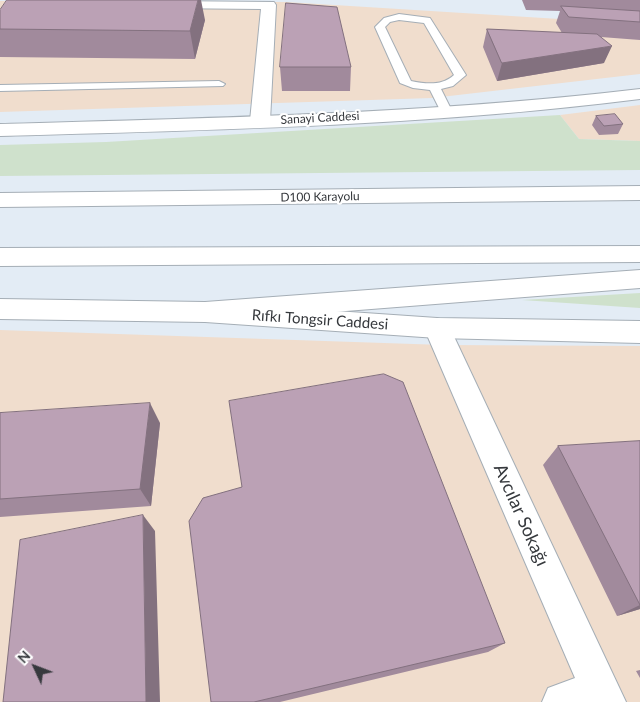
<!DOCTYPE html>
<html>
<head>
<meta charset="utf-8">
<style>
	body { margin:0 }
	#map { position:relative; width:640px; height:702px; overflow:hidden; background:#e3ecf5; font-family:Lato,sans-serif }
	canvas { display:block }
	.north { position:absolute; left:10px; top:642px; width:50px; height:50px; -webkit-text-stroke:4px #fff; paint-order:stroke; rotate:313deg; font-size:14px; font-weight:700; line-height:20px; text-align:center; color:#36393d }
	.north::after { content:''; display:block; margin:auto; width:18px; height:22px; background:#36393d; clip-path:polygon(50% 0,100% 100%,50% 72%,0 100%) }
</style>
</head>
<body>
<div id="map">
<canvas width="640" height="702"></canvas>
<div class="north">N</div>
</div>
<script>
const context = document.querySelector('canvas').getContext('2d');
context.lineJoin = 'round';
function fillPath(path, color) {
  context.fillStyle = color;
  context.fill(path, 'evenodd');
}
function stroke(path, color, width, dash) {
  context.strokeStyle = color;
  context.lineWidth = width;
  context.lineCap = dash ? 'butt' : 'round';
  context.setLineDash(dash || []);
  context.stroke(path);
}
function write(font, color, halo, rows, align = 'center') {
  context.font = font + ' Lato,sans-serif';
  context.lineWidth = 4.5;
  context.setLineDash([]);
  context.textBaseline = 'middle';
  context.strokeStyle = halo;
  context.fillStyle = color;
  for (const [text, x, y, turn = 0] of rows) {
    context.save();
    context.translate(x, y);
    context.rotate((+turn || 0) * Math.PI / 180);
    context.textAlign = isNaN(turn) ? turn : align;
    if (halo) context.strokeText(text, 0, 0);
    context.fillText(text, 0, 0);
    context.restore();
  }
}
fillPath(new Path2D(`
	M0 1 286 2 640 24V74L432 98 0 112Z
	M640 105V141L579 139 560 115Z
	M0 330 443 345 640 346V702H0Z`), '#f0ddcd');
fillPath(new Path2D(`
	M560 115 579 139 640 141V170L0 176V145L106 142Z
	M640 293V308L522 300Z`), '#cfe1cc');
const service = new Path2D(`
	M399 14 430 18 466 75 453 86 441 89 452 111 450 114H442L430 90 413 88 400 83 375 27 384 18ZM399 20 424 23 454 75C442 86 426 84 411 81L385 27 390 22Z
	M219 81 225 84 223 86 0 91V85Z`);
const minor = new Path2D(`
	M164 1 274 2 276 5 270 121 267 125H253L250 121 261 9 159 8 157 5Z
	M437 318 446 321 450 328 626 702H542L548 688 575 678 424 328 428 321Z`);
const tertiary = new Path2D(`
	M0 299 205 302 437 318 640 321V343L437 338 205 322 0 319Z`);
const secondary = new Path2D(`
	M640 89V99C428 126 213 130 0 136V124C213 118 428 114 640 89Z`);
const trunk = new Path2D(`
	M640 186V200L0 207V193Z
	M640 246V262L0 266V248Z
	M640 270V288L205 322 196 319 192 312 196 305 205 302Z`);
stroke(service, '#a5aeb6', 2);
stroke(minor, '#a5aeb6', 2);
stroke(tertiary, '#a5aeb6', 2);
stroke(secondary, '#a5aeb6', 2);
stroke(trunk, '#a5aeb6', 2);
fillPath(service, '#fff');
fillPath(minor, '#fff');
fillPath(tertiary, '#fff');
fillPath(secondary, '#fff');
fillPath(trunk, '#fff');
fillPath(new Path2D(`
	M522 0H640V40L601 37 604 63 497 81 483 47 487 29 562 33 556 23 560 11 526 10Z
	M0 10 205 20 195 59 0 57Z
	M280 67H351L350 91H282Z
	M596 116 623 124 618 134 599 135 592 125Z
	M0 413 160 423 151 506 0 517Z
	M640 441V609L617 616 543 465 558 446Z
	M505 643 488 652 280 702H211Z
	M640 670V678L636 671Z`), '#a18a9c');
fillPath(new Path2D(`
	M198 0H201L205 20 195 59 190 31Z
	M612 46 604 63 497 81 502 63Z
	M150 403 160 423 151 506 140 489Z
	M143 515 155 531 160 702H146Z
	M640 605V609L617 616Z`), '#83717f');
const building = new Path2D(`
	M7 0H198L190 31 0 29V10Z
	M286 3 337 7 351 67H280Z
	M561 6 640 11V22L569 17Z
	M487 29 597 34 612 46 502 63Z
	M615 114 623 124 604 126 596 116Z
	M384 374 403 382 505 643 254 702H211L189 521 203 498 242 487 229 401Z
	M150 403 140 489 0 499V413Z
	M640 441V605L558 446Z
	M143 515 146 702H3L20 540Z`);
fillPath(building, '#bba1b5');
stroke(building, '#83717f', 1);
write('12px', '#36393d', '#fff', [
	["Sanayi Caddesi",320,118,-3],
	["D100 Karayolu",320,197,-1]
]);
write('15px', '#36393d', '#fff', [
	["Rıfkı Tongsir Caddesi",320,320,4]
]);
write('18px', '#36393d', '#fff', [
	["Avcılar Sokağı",521,515,66]
]);
</script>
</body>
</html>
